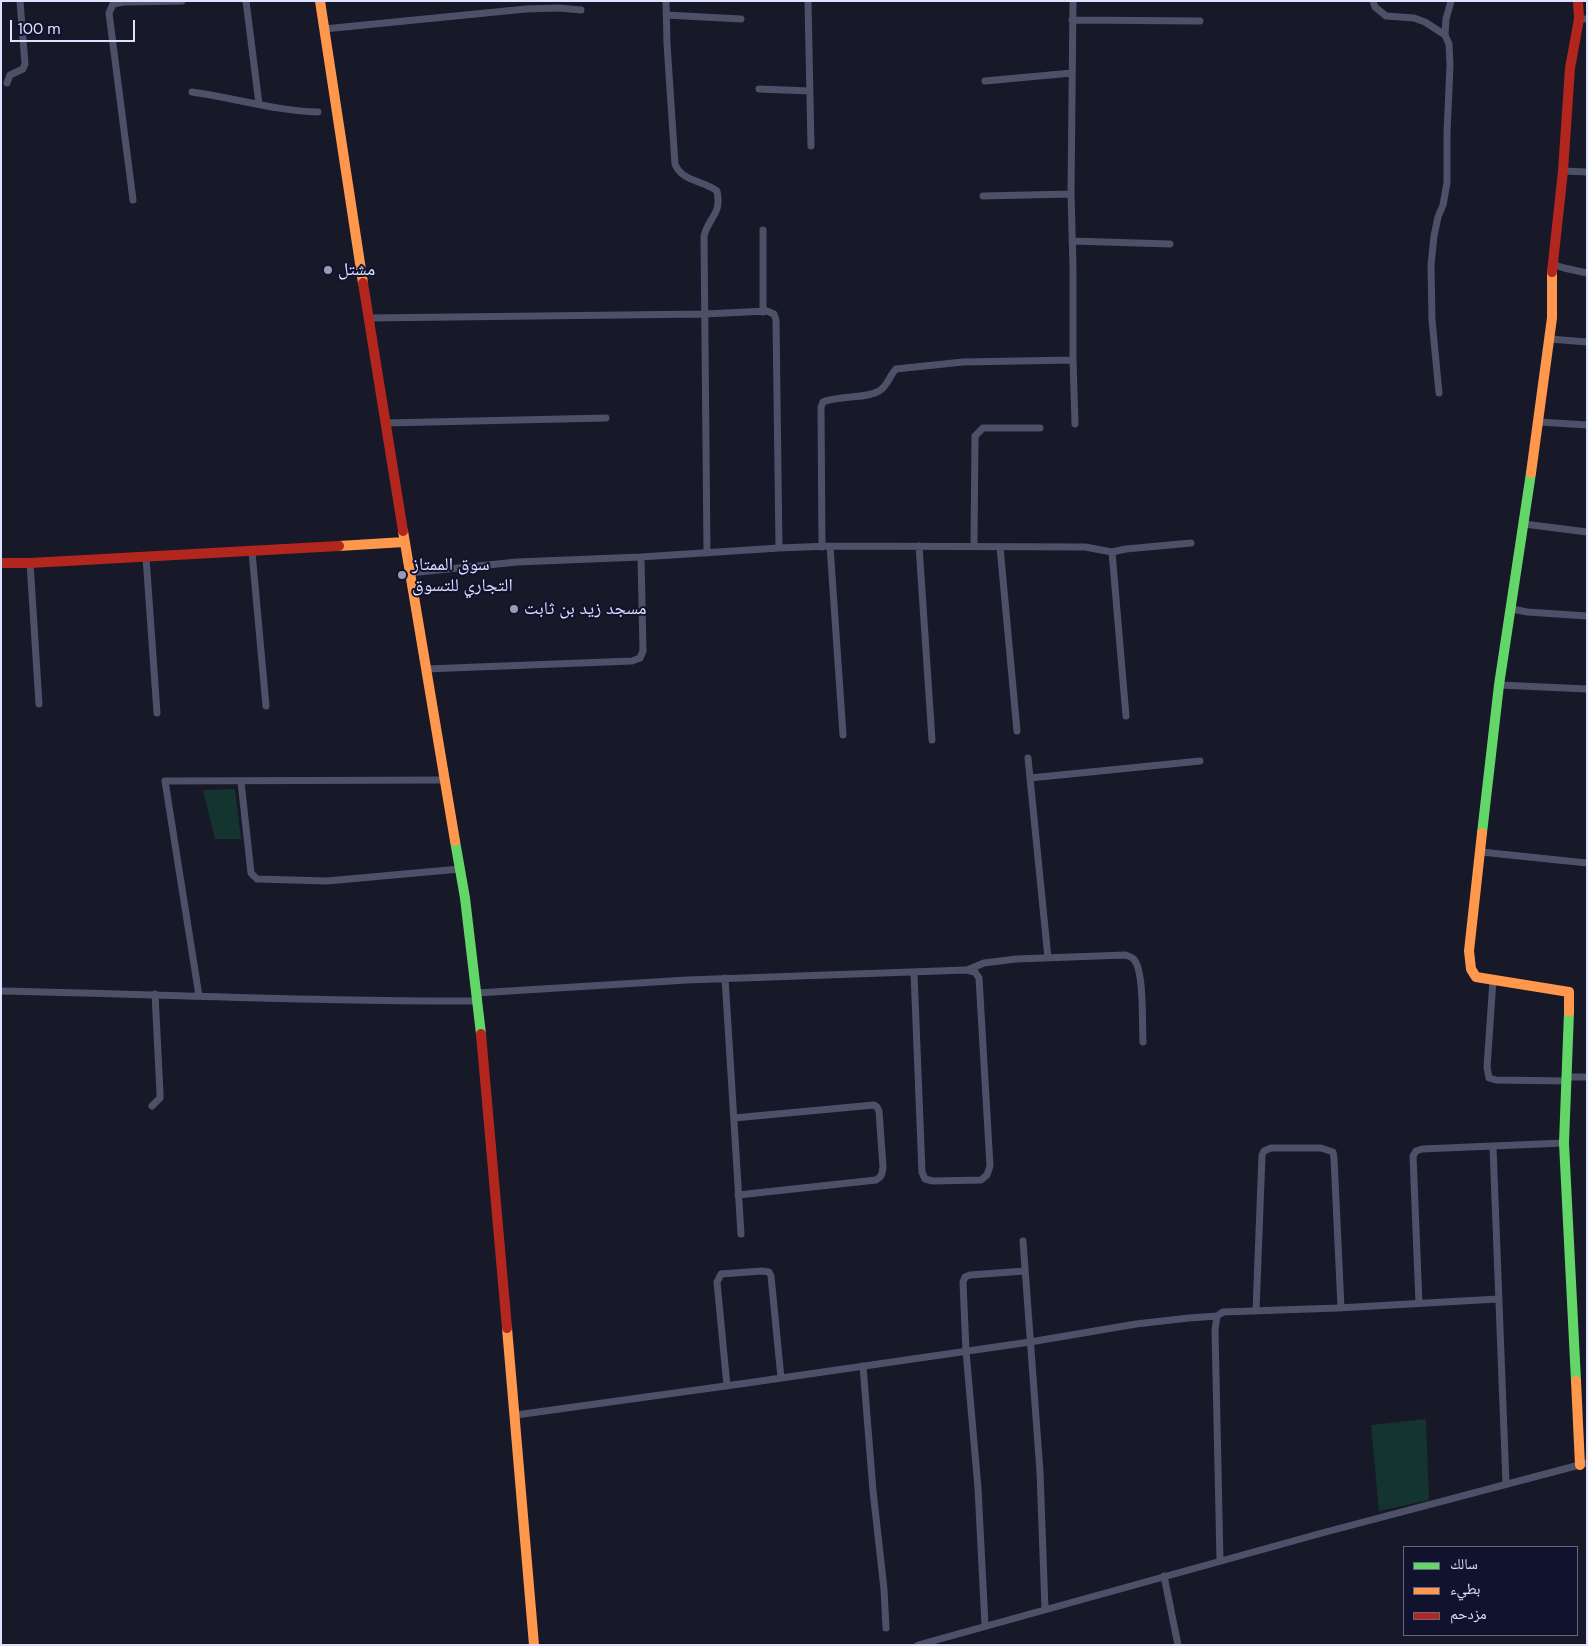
<!DOCTYPE html>
<html>
<head>
<meta charset="utf-8">
<style>
	body { margin:0 }
	#map { position:relative; width:1588px; height:1646px; overflow:hidden; background:#171828; font-family:"DM Sans","Noto Naskh Arabic",sans-serif }
	canvas { display:block }
	.frame { position:absolute; inset:0; border:2px solid #dee1ff; pointer-events:none }
	.legend { position:absolute; left:1403px; top:1546px; width:175px; height:90px; box-sizing:border-box; background:#11122e; border:1px solid #636582; margin:0; padding:6px 9px; list-style:none; font-size:15px; color:#dee1ff }
	.legend li { display:flex; align-items:center; gap:10px; height:25px }
	.legend b { width:25px; border:1px solid #636582 }
	.scale { position:absolute; left:10px; top:20px; width:125px; height:22px; box-sizing:border-box; border:2px solid #dee1ff; border-top:0; padding-left:6px; font-size:15px; line-height:18px; white-space:nowrap; color:#dee1ff; -webkit-text-stroke:4px #11122e; paint-order:stroke }
</style>
</head>
<body>
<div id="map">
<canvas width="1588" height="1646"></canvas>
<div class="frame"></div>
<ul class="legend">
<li><b style="height:6px;background:#63d668"></b>سالك</li>
<li><b style="height:6px;background:#ff974d"></b>بطيء</li>
<li><b style="height:6px;background:#b3261e"></b>مزدحم</li>
</ul>
<div class="scale">100 m</div>
</div>
<script>
const context = document.querySelector('canvas').getContext('2d');
context.lineJoin = 'round';
function fillPath(path, color) {
  context.fillStyle = color;
  context.fill(path, 'evenodd');
}
function stroke(path, color, width, dash) {
  context.strokeStyle = color;
  context.lineWidth = width;
  context.lineCap = dash ? 'butt' : 'round';
  context.setLineDash(dash || []);
  context.stroke(path);
}
function write(font, color, halo, rows, align = 'center') {
  context.font = font + ' "DM Sans","Noto Naskh Arabic",sans-serif';
  context.lineWidth = 4;
  context.setLineDash([]);
  context.textBaseline = 'middle';
  context.strokeStyle = halo;
  context.fillStyle = color;
  for (const [text, x, y, turn = 0] of rows) {
    context.save();
    context.translate(x, y);
    context.rotate((+turn || 0) * Math.PI / 180);
    context.textAlign = isNaN(turn) ? turn : align;
    if (halo) context.strokeText(text, 0, 0);
    context.fillText(text, 0, 0);
    context.restore();
  }
}
fillPath(new Path2D(`
	M235 789 241 839H215L203 790Z
	M1426 1419 1429 1500 1379 1511 1371 1425Z`), '#14352f');
stroke(new Path2D(`
	M246 1 259 104
	M666 1 667 44 675 164C682 182 703 180 717 191 722 215 709 216 704 236L707 553
	M808 1 811 146
	M1073 1 1071 194 1073 267V360L1075 424
	M1373 1 1375 7 1386 16 1414 18 1425 22 1445 35 1449 44 1450 65 1447 133V183L1443 205 1438 217 1434 236 1431 265 1432 320 1439 393
	M666 15 741 19
	M1579 19H1587
	M1072 20 1200 21
	M324 29 526 9 559 8 581 10
	M1445 35 1446 19 1451 1
	M985 81 1072 73
	M7 83 10 75 23 69 25 64 20 1
	M759 89 810 91
	M192 92C235 98 276 111 318 112
	M1563 171 1587 172
	M983 196 1071 194
	M133 200 109 13 113 4 124 2 182 1
	M763 230V312
	M1072 241 1170 244
	M1552 264 1564 268 1587 273
	M368 318 705 314 767 311 774 314 776 320 779 548
	M1550 339 1587 342
	M1539 422 1587 425
	M385 423 606 418
	M1524 524 1587 532
	M830 546 843 735
	M919 546 932 740
	M974 546 975 436 983 428H1040
	M822 547 821 407 823 402C840 395 866 399 879 391 888 386 889 376 896 369L963 362 1073 360
	M1000 547 1017 731
	M252 552 266 706
	M1112 552 1126 549 1191 543
	M146 557 157 713
	M30 563 39 704
	M409 573 517 562 641 557 779 548 830 546 1085 547 1112 552 1126 716
	M1512 609 1527 612 1587 616
	M426 669 632 661 640 658 643 651 641 557
	M1499 685 1587 689
	M1028 758 1048 958
	M1030 778 1200 761
	M241 782 251 873 257 879 327 881 460 869
	M1481 852 1587 863
	M967 970 984 963 1016 959 1125 955C1129 956 1133 957 1135 961 1144 974 1142 1024 1143 1042
	M725 978 741 1234
	M1493 980 1487 1067 1489 1078 1496 1080 1567 1081
	M1 991C160 994 319 1002 477 1001
	M477 993 687 980 966 970 975 972 979 978 990 1166 987 1175 981 1180 933 1181 925 1179 922 1172 914 973
	M199 996 165 781 446 780
	M1567 1077H1587
	M152 1106 160 1098V1093L155 994
	M734 1118 874 1105 877 1107 879 1111 883 1167C882 1174 882 1177 876 1180L738 1195
	M1493 1147 1506 1484
	M1023 1241 1040 1472 1045 1609
	M1419 1303 1413 1156 1416 1151 1422 1149 1564 1143
	M1256 1311 1262 1155 1264 1151 1271 1148H1321L1333 1152 1334 1158 1341 1308
	M1217 1316 1215 1330 1220 1561
	M863 1366 873 1491 884 1589 886 1628
	M727 1386 717 1282 721 1274 762 1271 769 1272 771 1276 781 1378
	M516 1415 747 1383 1030 1342 1136 1324 1189 1318 1217 1316 1223 1312 1338 1308 1498 1299
	M1164 1576 1178 1645
	M985 1625 978 1488 966 1351 963 1282 965 1277 970 1275 1025 1271
	M918 1645 1322 1533 1587 1463`), '#4d5168', 7);
stroke(new Path2D(`
	M1482 833 1499 685 1531 473
	M455 841 465 898 481 1034
	M1569 1012 1564 1143 1576 1381`), '#63d668', 10);
stroke(new Path2D(`
	M320 1 363 283
	M1531 473 1552 318V272
	M403 531 455 841
	M339 546 404 542
	M1482 833 1469 951 1471 969 1476 977 1569 992V1012
	M507 1328 534 1645
	M1576 1381 1580 1465`), '#ff974d', 10);
stroke(new Path2D(`
	M1552 272 1563 171 1570 68 1579 19 1578 1
	M363 283 403 531
	M1 563H30L339 546
	M481 1034 507 1328`), '#b3261e', 10);
for (const [x, y, r, color] of [
	[328,270,5,"#989bb4"],
	[402,575,5,"#989bb4"],
	[514,609,5,"#989bb4"]
]) {
  const dot = new Path2D();
  dot.arc(x, y, r, 0, 2 * Math.PI);
  context.fillStyle = color;
  context.fill(dot);
  stroke(dot, '#11122e', 2);
}
write('18px', '#dee1ff', '#11122e', [
	["مشتل",338,270],
	["سوق الممتاز",412,565],
	["التجاري للتسوق",412,586],
	["مسجد زيد بن ثابت",524,609]
], 'left');
</script>
</body>
</html>
